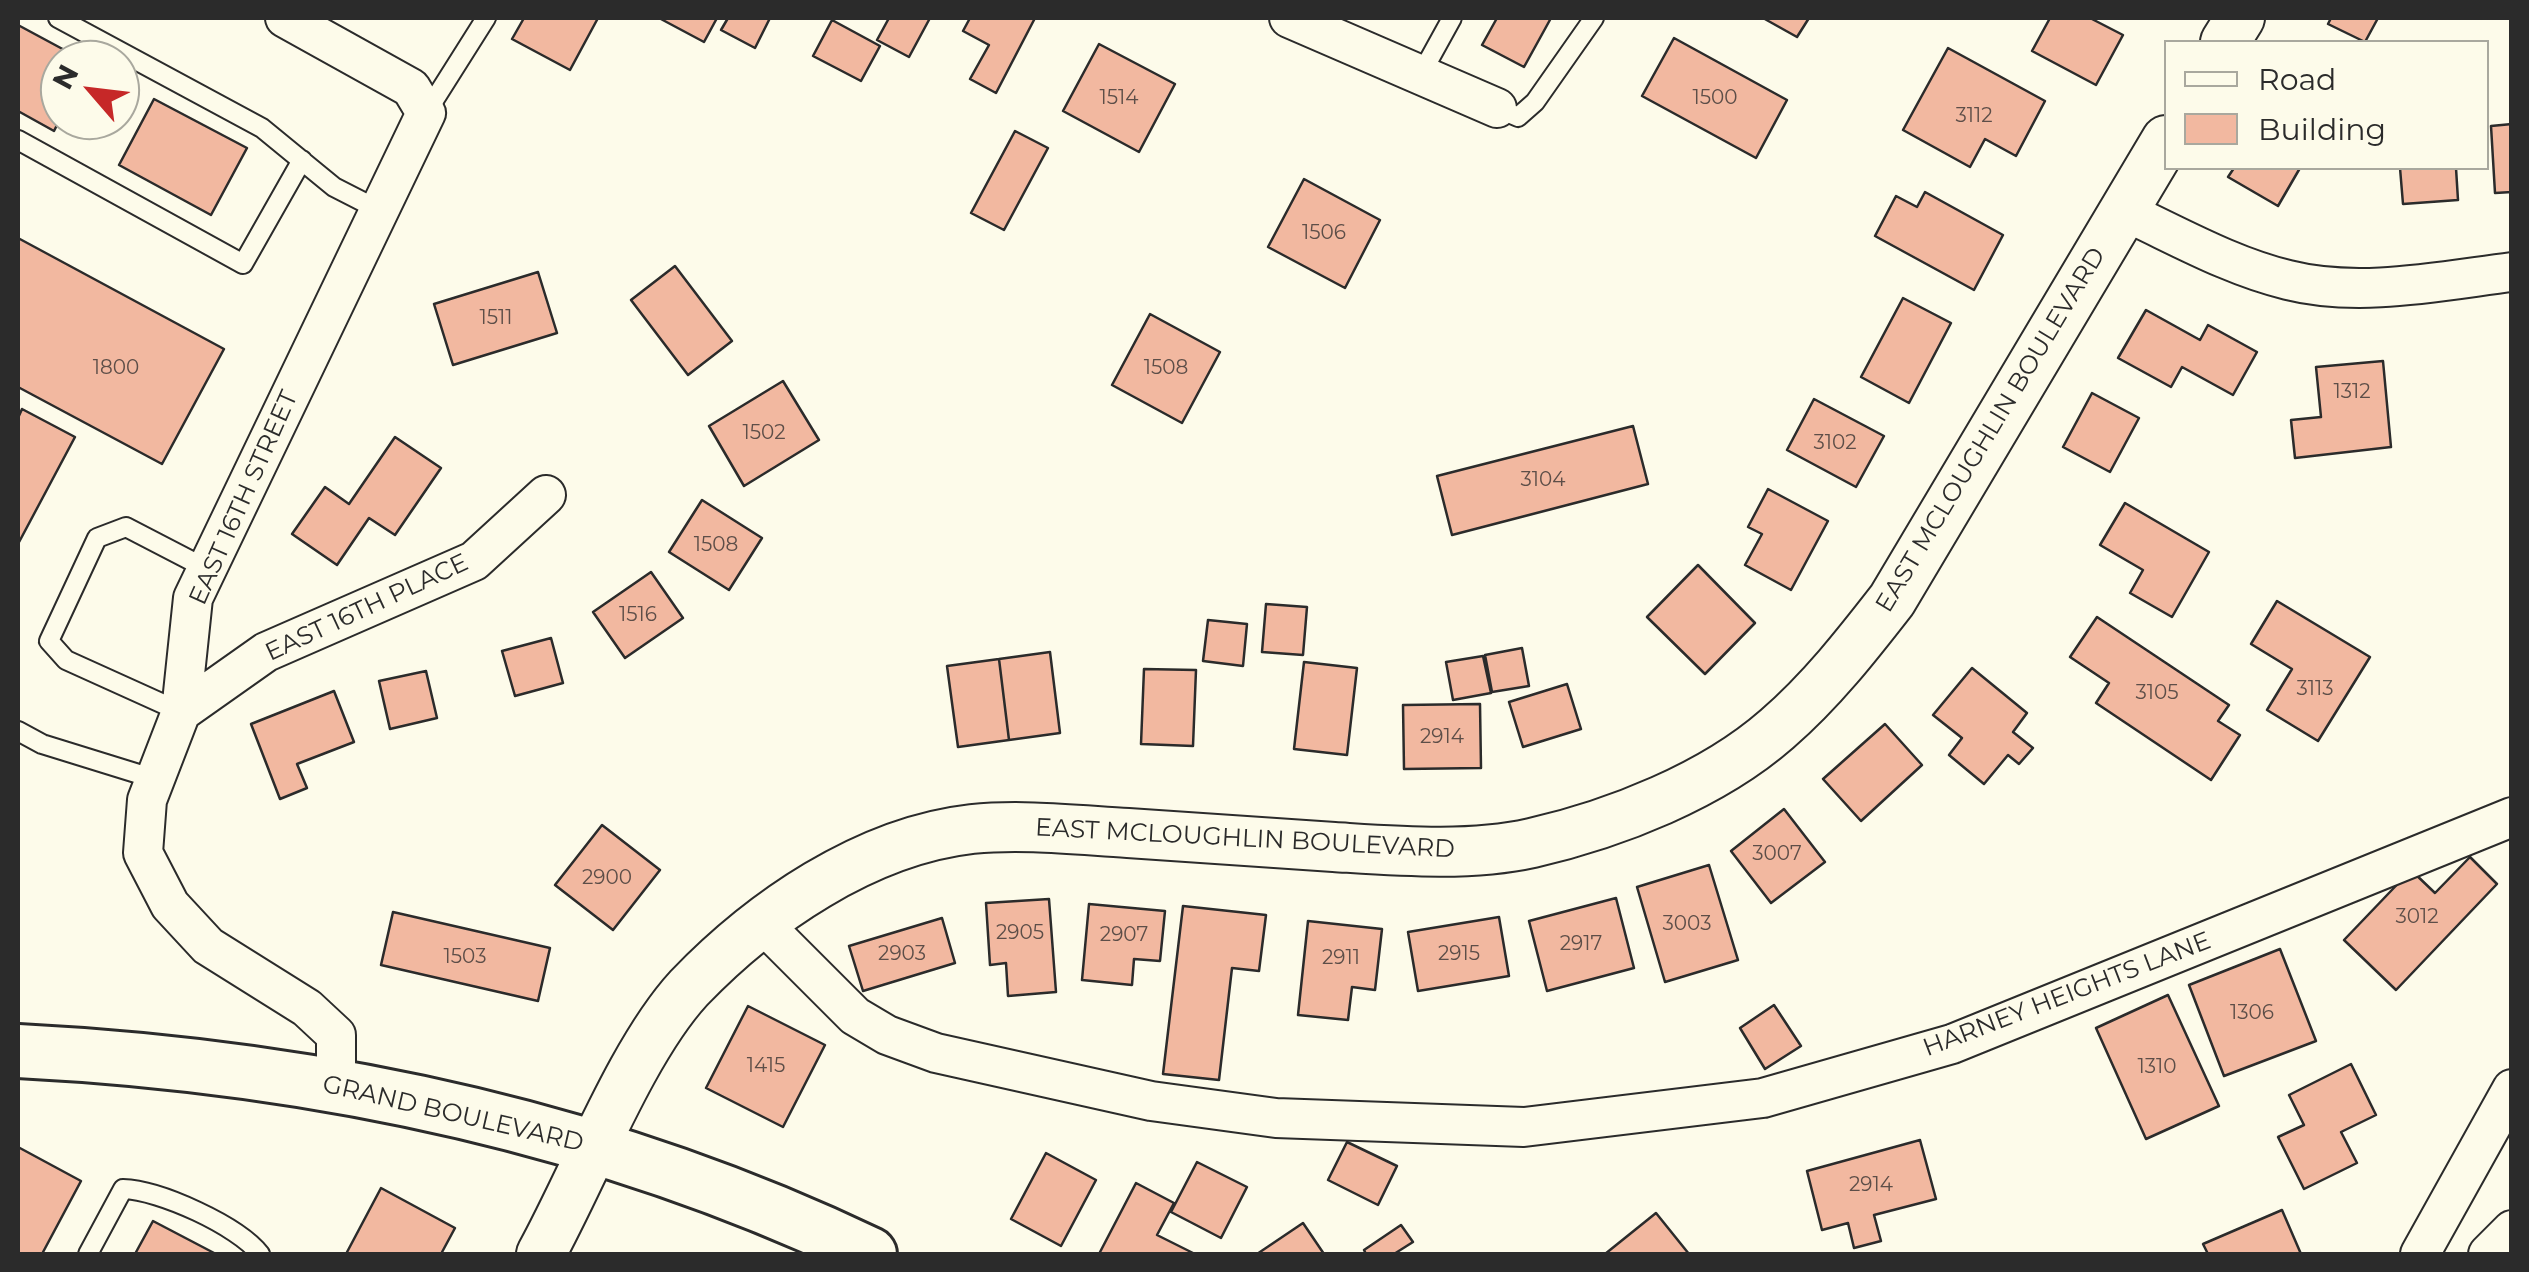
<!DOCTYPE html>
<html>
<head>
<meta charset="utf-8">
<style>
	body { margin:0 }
	#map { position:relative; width:2529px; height:1272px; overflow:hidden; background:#fdfbea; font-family:Montserrat,sans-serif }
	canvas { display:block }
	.frame { position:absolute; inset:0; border:20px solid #2b2b2b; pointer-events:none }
	.legend { position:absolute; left:2164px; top:40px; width:325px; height:130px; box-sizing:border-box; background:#fdfbea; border:2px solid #a9a89e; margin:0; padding:12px 18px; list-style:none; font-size:30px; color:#2b2b2b }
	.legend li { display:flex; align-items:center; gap:20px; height:50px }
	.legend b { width:50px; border:2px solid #a9a89e }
	.north { position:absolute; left:40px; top:40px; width:100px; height:100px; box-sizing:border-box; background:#fdfbea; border:2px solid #a9a89e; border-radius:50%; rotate:298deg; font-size:28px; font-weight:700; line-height:40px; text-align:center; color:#2b2b2b }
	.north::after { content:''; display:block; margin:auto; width:35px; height:45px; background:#c62828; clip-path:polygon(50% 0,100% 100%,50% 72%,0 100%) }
</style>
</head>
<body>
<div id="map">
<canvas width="2529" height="1272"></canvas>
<div class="frame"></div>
<ul class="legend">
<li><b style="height:12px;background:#fdfbea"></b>Road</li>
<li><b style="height:28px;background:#f2b8a0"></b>Building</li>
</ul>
<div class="north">N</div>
</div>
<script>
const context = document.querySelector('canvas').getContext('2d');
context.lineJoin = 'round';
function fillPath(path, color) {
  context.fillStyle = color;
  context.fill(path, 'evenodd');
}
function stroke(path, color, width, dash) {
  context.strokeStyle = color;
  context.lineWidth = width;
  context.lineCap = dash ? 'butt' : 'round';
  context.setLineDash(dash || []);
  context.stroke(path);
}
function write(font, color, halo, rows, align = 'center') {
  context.font = font + ' Montserrat,sans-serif';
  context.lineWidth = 8;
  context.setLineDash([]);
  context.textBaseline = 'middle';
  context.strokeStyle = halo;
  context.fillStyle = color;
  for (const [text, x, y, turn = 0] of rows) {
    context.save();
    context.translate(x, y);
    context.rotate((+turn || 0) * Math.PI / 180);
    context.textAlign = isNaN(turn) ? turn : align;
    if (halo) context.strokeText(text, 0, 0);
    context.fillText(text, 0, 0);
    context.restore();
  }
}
const building = new Path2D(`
	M524 18H598L570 70 512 39Z
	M659 18H717L704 42Z
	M728 18H770L755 48 721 30Z
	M889 18H930L909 57 877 40Z
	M970 18H1035L996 93 970 79 989 45 963 31Z
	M1497 18H1551L1524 67 1482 45Z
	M1763 18H1809L1797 37Z
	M2050 18H2090L2123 35 2096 85 2032 51Z
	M2331 18H2378L2365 42 2328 24Z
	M832 20 880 46 861 81 813 56Z
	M18 25 83 60H60V119L54 131 18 111Z
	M1674 38 1787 100 1756 158 1642 96Z
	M1099 44 1175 84 1139 152 1063 111Z
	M1948 48 2045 101 2016 156 1985 139 1970 167 1903 130Z
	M154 99 247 148 211 215 119 165Z
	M2512 124V192L2495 193 2491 126Z
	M1015 131 1048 148 1004 230 971 213Z
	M2234 168H2300L2278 206 2228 177Z
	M2400 168H2456L2458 200 2403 204Z
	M1304 179 1380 220 1345 288 1268 247Z
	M1925 192 2003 235 1974 290 1875 236 1896 196 1917 207Z
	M18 238 224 349 162 464 18 387Z
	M675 266 732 341 688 375 631 300Z
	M538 272 557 333 453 365 434 304Z
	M1903 298 1951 323 1909 403 1861 377Z
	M2146 310 2200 340 2208 325 2257 352 2233 395 2182 367 2171 387 2118 358Z
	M1150 314 1220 352 1182 423 1112 385Z
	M2383 361 2391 447 2295 458 2291 420 2321 417 2316 367Z
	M783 381 819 440 744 486 709 426Z
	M2092 393 2139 418 2110 472 2063 447Z
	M1814 399 1884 436 1856 487 1787 450Z
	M22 409 75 437 18 544V418Z
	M1633 426 1648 484 1452 535 1437 476Z
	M395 437 441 468 395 535 369 518 337 565 292 534 325 487 349 504Z
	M1768 489 1828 521 1791 590 1745 565 1762 534 1748 527Z
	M702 500 762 538 729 590 669 552Z
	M2125 503 2209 552 2172 617 2130 593 2143 570 2100 545Z
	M1698 565 1755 623 1705 674 1647 617Z
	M651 572 683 618 625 658 593 612Z
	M2277 601 2370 657 2318 741 2267 710 2292 669 2251 644Z
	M1266 604 1307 607 1303 655 1262 652Z
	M2097 617 2229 705 2218 721 2240 735 2211 780 2096 703 2109 683 2070 657Z
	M1208 620 1247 624 1243 666 1203 661Z
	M551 638 563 683 515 696 502 651Z
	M1522 648 1529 686 1492 692 1485 655Z
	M1050 652 1060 733 1009 740 999 659Z
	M1483 656 1491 693 1453 700 1446 662Z
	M999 659 1009 740 958 747 947 666Z
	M1304 662 1357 668 1347 755 1294 749Z
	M1972 668 2027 713 2013 732 2033 748 2019 764 2008 755 1984 784 1949 755 1962 738 1933 715Z
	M1144 669 1196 670 1193 746 1141 744Z
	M426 671 437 718 390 729 379 681Z
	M1567 684 1581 729 1523 747 1509 702Z
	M334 691 354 742 297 764 307 788 280 799 251 724Z
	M1480 704 1481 768 1404 769 1403 705Z
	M1885 724 1922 765 1861 821 1823 779Z
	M1784 809 1825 862 1771 903 1731 851Z
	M602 825 660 870 613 930 555 885Z
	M2470 857 2497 884 2396 990 2344 940 2411 870 2435 893Z
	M1709 865 1738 960 1665 982 1637 887Z
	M1616 898 1634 968 1547 991 1529 921Z
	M1049 899 1056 992 1008 996 1006 963 990 965 986 903Z
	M1089 904 1165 911 1160 961 1134 959 1132 985 1082 980Z
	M1183 906 1266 915 1259 971 1232 968 1219 1080 1163 1074Z
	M393 912 550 948 538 1001 381 965Z
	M1499 917 1509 976 1418 991 1408 932Z
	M942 918 955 963 863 991 849 946Z
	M1308 921 1382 929 1375 990 1352 987 1348 1020 1298 1015Z
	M2280 949 2316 1041 2224 1076 2189 985Z
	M2168 995 2219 1106 2146 1139 2096 1028Z
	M1774 1005 1801 1046 1765 1069 1740 1028Z
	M748 1006 825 1045 783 1127 706 1088Z
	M2351 1064 2376 1115 2341 1132 2357 1163 2304 1189 2278 1137 2304 1125 2289 1095Z
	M1920 1140 1936 1199 1874 1215 1881 1241 1854 1248 1848 1223 1822 1230 1807 1171Z
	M1347 1142 1397 1166 1378 1205 1328 1180Z
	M18 1147 81 1181 42 1254H18Z
	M1046 1153 1096 1180 1061 1246 1011 1219Z
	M1197 1162 1247 1187 1221 1238 1171 1212Z
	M1136 1183 1174 1203 1157 1235 1195 1254H1099Z
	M381 1188 455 1228 441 1254H346Z
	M2282 1210 2301 1254H2208L2203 1244Z
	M1656 1213 1689 1254H1605Z
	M153 1221 216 1254H135Z
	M1303 1223 1324 1254H1257Z
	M1401 1225 1413 1242 1394 1254H1366L1364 1250Z`);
fillPath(building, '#f2b8a0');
stroke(building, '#2b2b2b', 2.5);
const service = new Path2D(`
	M58 18 262 128 334 187 379 210
	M1420 76 1452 18
	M1497 108 1518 117 1535 102 1594 18
	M426 113 486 18
	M18 140 243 264 302 160
	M181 712 66 660 49 641 97 538 126 527 207 569
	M18 731 42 744 155 779
	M88 1254 123 1189C160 1190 238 1226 260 1254`);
const minor = new Path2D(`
	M285 18 411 88 426 113 193 598 181 712 147 800 143 853 170 905 208 946 307 1008 336 1035V1086
	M1289 18 1497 108
	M2124 211C2178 236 2230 266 2288 280 2359 298 2440 281 2512 272
	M181 712 266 652 474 561 546 495
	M761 922 855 1016 887 1035 936 1053 1151 1101 1276 1118 1524 1127 1763 1098 1952 1044 2512 817
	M2420 1254 2512 1089
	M2488 1254 2512 1230`);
const tertiary = new Path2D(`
	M2225 42 2240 18
	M541 1254C584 1176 631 1051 689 988 761 913 865 841 972 829 1023 824 1077 830 1128 833 1197 838 1266 842 1334 847 1398 851 1469 857 1532 843 1615 824 1712 786 1777 729 1821 691 1857 645 1892 600L2166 140`);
const secondary = new Path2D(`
	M18 1051C312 1066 603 1126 870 1254`);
stroke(service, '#2b2b2b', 22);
stroke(minor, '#2b2b2b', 42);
stroke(tertiary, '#2b2b2b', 52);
stroke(secondary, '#2b2b2b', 58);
stroke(service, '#fdfbea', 18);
stroke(minor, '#fdfbea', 38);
stroke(tertiary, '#fdfbea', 48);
stroke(secondary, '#fdfbea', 52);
write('20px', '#5d4e48', null, [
	["1514",1119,98],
	["1500",1715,98],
	["3112",1974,116],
	["1506",1324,233],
	["1511",496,318],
	["1800",116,368],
	["1508",1166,368],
	["1312",2352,392],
	["1502",764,433],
	["3102",1835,443],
	["3104",1543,480],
	["1508",716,545],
	["1516",638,615],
	["3113",2315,689],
	["3105",2157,693],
	["2914",1442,737],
	["3007",1777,854],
	["2900",607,878],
	["3012",2417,917],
	["3003",1687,924],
	["2905",1020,933],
	["2907",1124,935],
	["2917",1581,944],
	["2903",902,954],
	["2915",1459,954],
	["1503",465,957],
	["2911",1341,958],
	["1306",2252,1013],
	["1415",766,1066],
	["1310",2157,1067],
	["2914",1871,1185]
]);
write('25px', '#2b2b2b', '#fdfbea', [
	["EAST MCLOUGHLIN BOULEVARD",1991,430,-59],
	["EAST 16TH STREET",244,498,-66],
	["EAST 16TH PLACE",367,608,-25],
	["EAST MCLOUGHLIN BOULEVARD",1245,839,3],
	["HARNEY HEIGHTS LANE",2067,995,-21],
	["GRAND BOULEVARD",453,1114,13]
]);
</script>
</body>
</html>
